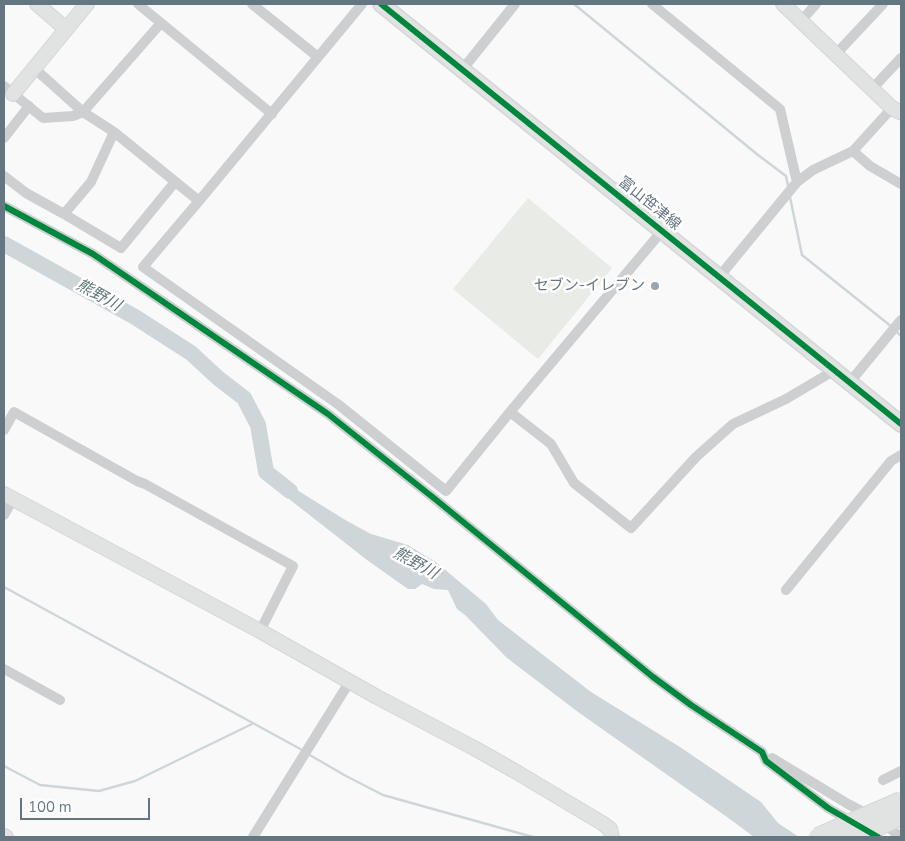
<!DOCTYPE html>
<html>
<head>
<meta charset="utf-8">
<style>
	body { margin:0 }
	#map { position:relative; width:905px; height:841px; overflow:hidden; background:#f9f9f9; font-family:"Nunito Sans",sans-serif }
	canvas { display:block }
	.frame { position:absolute; inset:0; border:5px solid #657683; pointer-events:none }
	.scale { position:absolute; left:20px; top:798px; width:130px; height:22px; box-sizing:border-box; border:2px solid #657683; border-top:0; padding-left:6px; font-size:15px; line-height:18px; white-space:nowrap; color:#657683; -webkit-text-stroke:4px #fff; paint-order:stroke }
</style>
</head>
<body>
<div id="map">
<canvas width="905" height="841"></canvas>
<div class="frame"></div>
<div class="scale">100 m</div>
</div>
<script>
const context = document.querySelector('canvas').getContext('2d');
context.lineJoin = 'round';
function fillPath(path, color) {
  context.fillStyle = color;
  context.fill(path, 'evenodd');
}
function stroke(path, color, width, dash) {
  context.strokeStyle = color;
  context.lineWidth = width;
  context.lineCap = dash ? 'butt' : 'round';
  context.setLineDash(dash || []);
  context.stroke(path);
}
function write(font, color, halo, rows, align = 'center') {
  context.font = font + ' "Nunito Sans","Noto Sans JP",sans-serif';
  context.lineWidth = 5;
  context.setLineDash([]);
  context.textBaseline = 'middle';
  context.strokeStyle = halo;
  context.fillStyle = color;
  for (const [text, x, y, turn = 0] of rows) {
    context.save();
    context.translate(x, y);
    context.rotate((+turn || 0) * Math.PI / 180);
    context.textAlign = isNaN(turn) ? turn : align;
    if (halo) context.strokeText(text, 0, 0);
    context.fillText(text, 0, 0);
    context.restore();
  }
}
fillPath(new Path2D(`
	M528 198 612 268 538 359 453 289Z`), '#e8ebe6');
fillPath(new Path2D(`
	M276 477 347 521 371 534 408 545 437 563 486 604 498 620 591 692 680 747 761 802 778 823 799 837H754L727 817 578 712 507 658 465 615 457 609 448 590 434 589 422 584 415 589H408L367 560 266 481Z`), '#ced6d9');
stroke(new Path2D(`
	M574 4 758 155 786 176 788 186
	M790 197 802 255 892 327
	M896 331 901 336
	M4 587 304 751
	M308 754 346 776 383 795 533 837
	M4 766 40 785 99 791 135 781 252 724`), '#ced6d9', 2.5);
stroke(new Path2D(`
	M4 244 135 317 191 353 218 378 244 398 258 425 266 472 290 491`), '#ced6d9', 16);
const secondary = new Path2D(`
	M37 4 66 29
	M783 4 892 108 900 112 901 111
	M13 94 87 4
	M4 494 260 631 377 697 474 748 513 770 602 823 610 829 612 837
	M4 836 6 837`);
const primary = new Path2D(`
	M381 4 901 424`);
stroke(secondary, '#d5d6d7', 16);
stroke(primary, '#d5d6d7', 18);
stroke(new Path2D(`
	M138 4 272 114
	M252 4 318 57
	M362 4 199 201 143 267 339 405 446 491 510 412 662 231
	M652 4 780 109 797 182
	M801 21 816 4
	M836 54 883 4
	M34 68 83 112 114 132 199 201
	M462 70 515 4
	M4 86 43 118 73 116 83 112 161 23
	M872 89 901 58
	M4 138 29 106
	M853 151 870 166 901 184
	M4 176 26 193 64 214 121 248 175 182
	M4 206 93 254 328 414 435 499 653 677 691 705 762 752 766 761 828 808 878 837
	M64 214 91 182 114 132
	M719 277 797 182 813 170 853 151 892 108
	M850 382 901 320
	M510 412 551 444 574 483 631 528 696 457 733 424 786 399 835 370
	M4 430 14 412 137 481 145 484 293 566 260 631
	M4 515 13 499
	M786 590 891 461 901 455
	M4 669 60 700
	M772 758 848 804 880 821 901 837
	M883 780 901 771
	M253 837 350 681`), '#cecfd0', 10);
stroke(secondary, '#e1e2e2', 14);
stroke(primary, '#e1e2e2', 15);
const highwayBridge = new Path2D(`
	M818 837 901 801
	M854 837 901 816`);
stroke(highwayBridge, '#d5d6d6', 20, []);
stroke(highwayBridge, '#e1e2e2', 18);
stroke(new Path2D(`
	M381 4 901 424
	M4 206 93 254 328 414 435 499 653 677 691 705 762 752 766 761 828 808 878 837`), '#00873e', 6);
for (const [x, y, r, color] of [
	[655,286,5,"#99a4ac"]
]) {
  const dot = new Path2D();
  dot.arc(x, y, r, 0, 2 * Math.PI);
  context.fillStyle = color;
  context.fill(dot);
  stroke(dot, '#fff', 2);
}
write('15px', '#657683', '#fff', [
	["富山笹津線",649,204,39]
]);
write('15px', '#657683', '#fff', [
	["セブン-イレブン",645,286]
], 'right');
write('italic 16px', '#60757c', '#fff', [
	["熊野川",98,296,29],
	["熊野川",415,564,29]
]);
</script>
</body>
</html>
